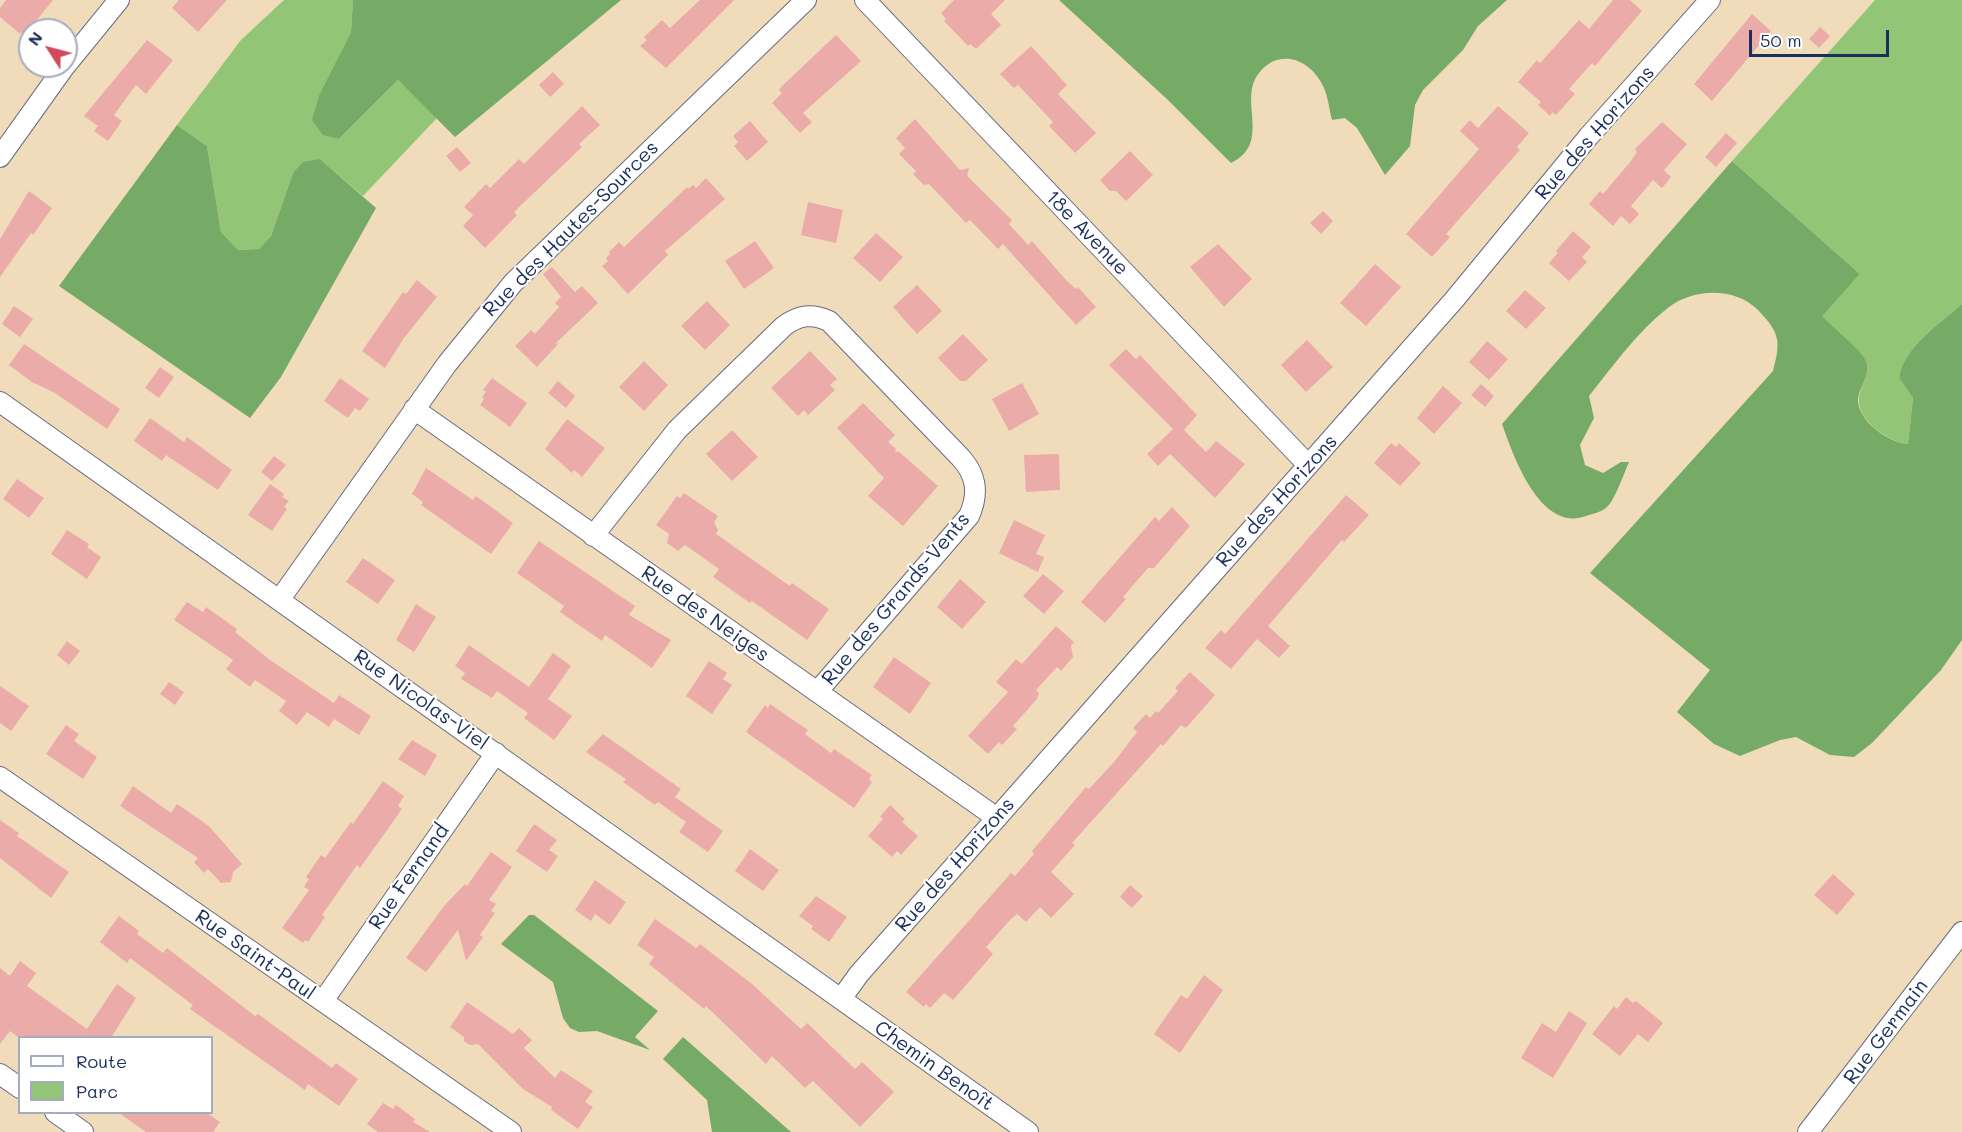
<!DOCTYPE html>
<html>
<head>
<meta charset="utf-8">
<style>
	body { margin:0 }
	#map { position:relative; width:1962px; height:1132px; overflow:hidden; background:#f0dcbb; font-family:Mali,sans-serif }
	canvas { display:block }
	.legend { position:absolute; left:18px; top:1036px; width:195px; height:78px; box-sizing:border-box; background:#fff; border:2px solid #a4acbf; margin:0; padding:8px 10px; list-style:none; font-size:18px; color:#1b2f5e }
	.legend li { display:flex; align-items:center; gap:12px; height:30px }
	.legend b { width:30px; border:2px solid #a4acbf }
	.north { position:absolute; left:18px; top:18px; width:60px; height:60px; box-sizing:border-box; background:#fff; border:2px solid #a4acbf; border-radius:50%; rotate:306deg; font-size:16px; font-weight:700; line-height:24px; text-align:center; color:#1b2f5e }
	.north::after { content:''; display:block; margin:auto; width:21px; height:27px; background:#d1495b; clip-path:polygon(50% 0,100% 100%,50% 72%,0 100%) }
	.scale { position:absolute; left:1749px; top:30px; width:140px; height:27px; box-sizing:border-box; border:3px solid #1b2f5e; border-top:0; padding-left:8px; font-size:18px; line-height:21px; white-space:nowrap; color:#1b2f5e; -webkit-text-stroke:4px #fff; paint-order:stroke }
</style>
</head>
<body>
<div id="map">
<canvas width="1962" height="1132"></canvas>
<ul class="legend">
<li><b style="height:8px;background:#fff"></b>Route</li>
<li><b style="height:16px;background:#92c576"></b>Parc</li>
</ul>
<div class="north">N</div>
<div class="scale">50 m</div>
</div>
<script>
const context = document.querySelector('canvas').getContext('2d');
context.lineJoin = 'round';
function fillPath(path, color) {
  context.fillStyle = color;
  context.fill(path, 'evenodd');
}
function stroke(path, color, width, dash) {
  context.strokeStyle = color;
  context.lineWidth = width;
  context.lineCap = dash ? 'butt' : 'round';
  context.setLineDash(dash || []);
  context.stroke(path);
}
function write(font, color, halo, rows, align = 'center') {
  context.font = font + ' Mali,sans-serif';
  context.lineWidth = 4.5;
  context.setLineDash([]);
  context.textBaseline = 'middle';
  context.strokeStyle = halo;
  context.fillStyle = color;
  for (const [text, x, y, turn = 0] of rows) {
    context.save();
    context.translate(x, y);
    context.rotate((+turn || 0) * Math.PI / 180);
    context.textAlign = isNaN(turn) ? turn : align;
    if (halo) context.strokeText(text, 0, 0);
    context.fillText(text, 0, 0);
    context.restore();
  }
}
fillPath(new Path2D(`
	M284 0H353L351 32 320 93 339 139 398 80 437 118 363 196 320 159 293 173 271 236 259 249 238 250 221 232 207 146 177 125 241 40Z
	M1875 0H1962V304C1940 324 1903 347 1899 378L1913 398 1908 444C1889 442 1858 421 1859 400 1859 386 1873 374 1865 359 1859 349 1831 326 1821 316L1860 274 1732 161Z`), '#92c576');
fillPath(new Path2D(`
	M353 0H621L455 137 398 80 339 139 323 135 312 120 320 93 351 32Z
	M1059 0H1507L1478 26 1463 50 1423 90 1415 105 1410 146 1385 175 1357 128 1345 118 1332 120C1329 109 1328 94 1322 84 1309 59 1279 48 1259 73 1237 100 1273 143 1231 163L1168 100Z
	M177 125 207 146 221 232 238 250 259 249 271 236 293 173 303 162 320 159 376 208 281 377 250 418 59 286Z
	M1732 161 1860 274 1822 316C1831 326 1860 349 1865 359 1873 374 1859 386 1858 400 1858 421 1889 443 1908 444L1913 398 1899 378C1903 347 1940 324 1962 304V640L1941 670 1872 743 1854 757 1830 755 1796 737 1780 740 1740 756 1714 744 1677 712 1710 670 1590 573 1773 371C1781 341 1780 333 1758 310 1735 287 1694 288 1669 307 1638 331 1613 366 1589 396L1594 418 1580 445 1585 465 1603 473 1621 462H1629C1624 473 1615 500 1607 507 1602 512 1592 514 1586 516 1540 533 1513 455 1502 424Z
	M529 915H534L658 1011 635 1037 650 1050 597 1031 579 1032 570 1028 563 1018 553 982 501 944Z
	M683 1037 791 1132H712L707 1100 663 1059Z`), '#75aa67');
fillPath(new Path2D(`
	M6 0H53L36 21 37 30 19 33 0 17V8Z
	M179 0H227L198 32 172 8Z
	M700 0H734L666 68 640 46 647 40 644 37 662 20 670 28Z
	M954 0H1005L991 14 1001 25 976 49 970 44 968 46 944 21 946 19 941 13Z
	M1613 0H1630L1642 11 1595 66 1592 63 1569 89 1575 94 1556 115 1553 112 1550 116 1538 105 1541 102 1518 82 1537 60 1540 63 1579 20 1589 29Z
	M1752 14 1771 31 1712 101 1694 84Z
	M1820 27 1830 36 1819 48 1809 39Z
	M836 35 861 61 803 113 812 122 800 133 772 103 782 93 779 90 782 86Z
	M147 40 173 60 146 94 136 85 114 115 122 121 108 141 94 131 98 126 84 116Z
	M1031 46 1067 85 1058 94 1096 133 1075 153 1049 126 1053 122 1018 85 1014 88 1000 74Z
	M553 72 564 84 550 97 539 85Z
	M582 106 600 125 579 144 582 147 514 212 517 215 485 248 463 226 473 215 464 207 486 184 490 188 519 159 524 164Z
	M1498 106 1529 133 1517 147 1520 150 1446 234 1450 237 1432 257 1406 234 1479 149 1460 131 1470 120 1478 128Z
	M915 119 960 170 969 168 967 176 1012 220 1009 224 1028 245 1032 241 1066 280 1076 289 1078 287 1096 307 1076 325 1003 244 998 249 970 220 966 223 929 184 924 185 913 174 916 171 899 154 905 148 896 138Z
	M750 121 768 142 747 161 734 146 738 142 733 136Z
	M1662 122 1687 144 1664 170 1671 177 1662 188 1653 180 1631 206 1639 214 1630 224 1621 216 1613 226 1589 204 1600 191 1603 194 1631 161 1637 152 1635 149Z
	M1726 133 1737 143 1716 167 1705 157Z
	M457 147 471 163 460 172 446 156Z
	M1130 151 1153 175 1126 201 1116 191H1110L1100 180Z
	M706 178 725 199 665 251 668 255 628 294 602 266 608 261 606 258 610 254 609 252 619 242 624 247 687 187 688 189 693 185 696 188Z
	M29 191 52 208 33 235 31 233 0 277V239Z
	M808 202 843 210 836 243 801 235Z
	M1323 211 1333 221 1321 234 1310 223Z
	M1573 231 1591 247 1582 257 1587 262 1569 281 1549 263 1558 253 1556 251Z
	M876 233 903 257 880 282 853 258Z
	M755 241 774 268 744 289 725 261Z
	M1218 244 1252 279 1224 307 1190 267Z
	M1375 264 1401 287 1366 326 1340 303Z
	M552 267 575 292 582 286 598 303 555 344 559 343 537 367 515 346 531 330 535 334 559 307 555 303 561 297 543 274Z
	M417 280 437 297 404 338 385 368 362 351 403 292 406 294Z
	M917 285 942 311 917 334 893 307Z
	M1525 290 1546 308 1526 329 1506 311Z
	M707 301 730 325 705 350 681 326Z
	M14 306 33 319 20 337 2 324Z
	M963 334 988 360 966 381H960L938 358Z
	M1307 340 1333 367 1306 392 1281 365Z
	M1487 341 1508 359 1489 380 1469 362Z
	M24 344 120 409 107 429 55 393 32 382 9 365Z
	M1126 349 1136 359 1140 355 1197 415 1184 430 1206 452 1216 441 1245 464 1215 498 1170 454 1158 466 1147 454 1173 429 1109 365Z
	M810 351 837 379 830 385 835 390 808 415 804 410 798 416 771 388Z
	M644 361 668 385 644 411 619 387Z
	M160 367 174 377 159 398 145 388Z
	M340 378 369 399 360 411 355 408 348 418 324 401Z
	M492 378 527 403 510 427 480 405 484 399 482 397 486 392 483 390Z
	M558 381 575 396 566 408 548 393Z
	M1022 383 1039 414 1009 431 992 399Z
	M1481 384 1494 396 1485 407 1471 395Z
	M1443 386 1462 403 1434 434 1417 418Z
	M863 403 895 435 888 442 896 449 895 453 898 451 938 486 903 526 868 496 884 478 837 428Z
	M150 418 184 442 187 437 232 470 218 490 166 455 162 461 134 441Z
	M567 419 605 448 582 477 574 470 572 473 545 449Z
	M732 430 758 457 732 481 706 454Z
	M1391 443 1396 447 1399 443 1421 463 1400 486 1374 463Z
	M1059 454 1060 490 1026 492 1024 455Z
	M274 456 286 465 272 481 261 472Z
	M426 468 473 500 476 496 513 523 491 554 421 505 423 502 412 494Z
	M17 479 44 498 29 518 3 499Z
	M270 484 284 494 282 497 289 501 284 507 287 509 272 531 248 515Z
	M684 493 718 516 714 522 718 530 716 534 790 586 792 583 829 609 807 640 752 601 750 603 713 577 719 569 685 545 678 551 667 543 669 534 656 525 677 496 680 498Z
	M1346 495 1369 515 1344 542 1342 540 1268 626 1290 646 1279 658 1257 639 1231 669 1205 648 1221 630 1225 634Z
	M1172 507 1190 526 1154 568H1148L1123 597 1126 599 1105 623 1081 602 1155 517 1159 521Z
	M1014 520 1045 535 1036 554 1044 557 1038 572 999 553Z
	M67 530 89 544 87 547 101 557 87 579 51 554Z
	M539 541 635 606 629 615 671 640 652 668 605 635 602 641 560 612 564 606 517 573Z
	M363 558 395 580 378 604 346 582Z
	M1043 574 1064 591 1044 614 1023 596Z
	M960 579 986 602 962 629 937 607Z
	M187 602 203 612 206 607 237 629 235 632 270 660 334 703 339 695 371 716 359 735 334 719 329 727 307 712 297 725 279 711 286 701 255 680 250 687 226 669 233 660 174 620Z
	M416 604 436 617 414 652 396 640Z
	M1056 626 1074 642 1071 646 1073 657 1061 671 1057 667 1036 690 1039 693 1037 699 1013 726 1017 729 1002 745 999 742 988 754 968 736 1008 692 996 682 1016 659 1022 664Z
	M67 641 80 651 69 665 57 655Z
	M469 645 529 687 553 653 571 666 548 699 572 716 554 740 524 718 528 713 497 691 492 698 461 679 465 673 455 666Z
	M894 657 931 683 910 714 873 687Z
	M709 661 727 673 723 679 732 685 712 714 686 696Z
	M1190 672 1215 695 1186 728 1181 725 1163 746 1161 744 1072 843 1075 845 1051 872 1074 894 1051 918 1040 907 1026 922 1017 914 1010 920 986 947 993 954 953 1000 944 993 930 1008 926 1004 924 1007 906 992 1011 873 1015 876 1034 854 1032 851 1086 787 1089 789 1114 762 1137 732 1133 728 1146 714 1150 718 1156 711 1158 713 1178 691 1175 688Z
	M169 682 184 692 175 705 160 694Z
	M0 686 29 706 11 731 0 723Z
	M770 704 808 730 805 734 831 753 834 749 872 775 869 779 872 782 854 808 746 732 765 705 768 708Z
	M66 725 79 734 74 741 97 757 83 779 46 754Z
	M603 734 681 789 675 797 723 831 708 852 679 832 686 822 658 802 655 805 623 782 626 779 586 752Z
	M412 740 437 755 425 776 398 759Z
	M383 781 404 796 398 806 402 809 360 868 357 865 322 915 325 917 308 942 305 940 303 943 282 928 309 890 304 887 309 879 306 877 321 855 325 858 351 822 353 824Z
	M133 786 171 813 177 804 209 826 242 864 233 872 231 882 221 883 208 869 204 873 194 862 198 858 120 806Z
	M890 805 905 819 902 822 918 836 901 855 897 851 892 857 868 836 883 819 880 817Z
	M0 820 19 833 17 836 69 872 51 898 0 858Z
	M534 824 557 840 549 850 558 856 547 872 516 851Z
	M750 849 779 870 763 891 735 871Z
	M491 852 512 867 489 900 496 904 491 911 495 913 480 935 483 937 466 961 458 930 426 972 406 958 444 906 465 884 467 886Z
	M1833 874 1855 894 1837 915 1814 895Z
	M595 880 626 902 610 925 595 914 591 921 575 910Z
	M1130 885 1143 896 1132 908 1120 897Z
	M816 896 847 917 829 942 811 929 813 926 799 916Z
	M119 916 139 931 137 934 163 953 167 948 255 1016 258 1014 332 1068 336 1063 358 1079 339 1106 308 1084 305 1090 190 1009 193 1005 130 958 127 963 100 942Z
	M655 919 696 948 700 944 752 984 801 1029 807 1023 855 1069 862 1062 894 1092 860 1127 813 1081 805 1088 772 1056 766 1064 706 1006 704 1009 649 964 654 957 637 945Z
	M20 961 36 973 27 986 87 1029 117 984 136 998 111 1038H19L10 1031 0 1044V968L10 976Z
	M1204 975 1223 990 1180 1053 1154 1034 1181 995 1187 999Z
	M1626 997 1633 1003 1636 1001 1663 1023 1648 1042 1638 1034 1620 1056 1592 1034 1614 1006 1617 1009Z
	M467 1002 513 1034 519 1028 532 1040 524 1048 555 1078 561 1070 593 1091 585 1102 593 1107 578 1129 551 1110 552 1107 523 1089 478 1044 470 1045 464 1041V1037L450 1027Z
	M1569 1011 1587 1023 1553 1078 1521 1058 1542 1023 1556 1032Z
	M383 1103 393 1109 396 1105 415 1119 413 1122 430 1132H378L367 1124Z
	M119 1113H207L220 1122 213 1132H146Z`), '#ebaca9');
const street = new Path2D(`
	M865 0 1308 465
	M66 65 119 0
	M0 157 65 66
	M0 402 1028 1132
	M414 409 997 818
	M593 536 677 430 784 326C799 315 812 313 829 321L961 458C977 476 979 494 969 516L817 692
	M280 599 447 364 513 283 806 0
	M0 777 511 1132
	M841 999 859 974 1454 300 1589 136 1710 0
	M323 1001 496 753
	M0 1074 20 1088
	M55 1112 83 1132
	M1808 1132 1962 932`);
stroke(street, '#666c7f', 22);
stroke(street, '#fff', 20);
write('20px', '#1b2f5e', '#fff', [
	["Rue des Horizons",1595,133,-49],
	["Rue des Hautes-Sources",571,229,-45],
	["18e Avenue",1087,233,46],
	["Rue des Horizons",1277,501,-48],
	["Rue des Grands-Vents",896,599,-50],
	["Rue des Neiges",705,614,35],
	["Rue Nicolas-Viel",421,700,35],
	["Rue des Horizons",955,865,-49],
	["Rue Fernand",409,877,-55],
	["Rue Saint-Paul",255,955,35],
	["Rue Germain",1886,1032,-53],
	["Chemin Benoît",934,1066,35]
]);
</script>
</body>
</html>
